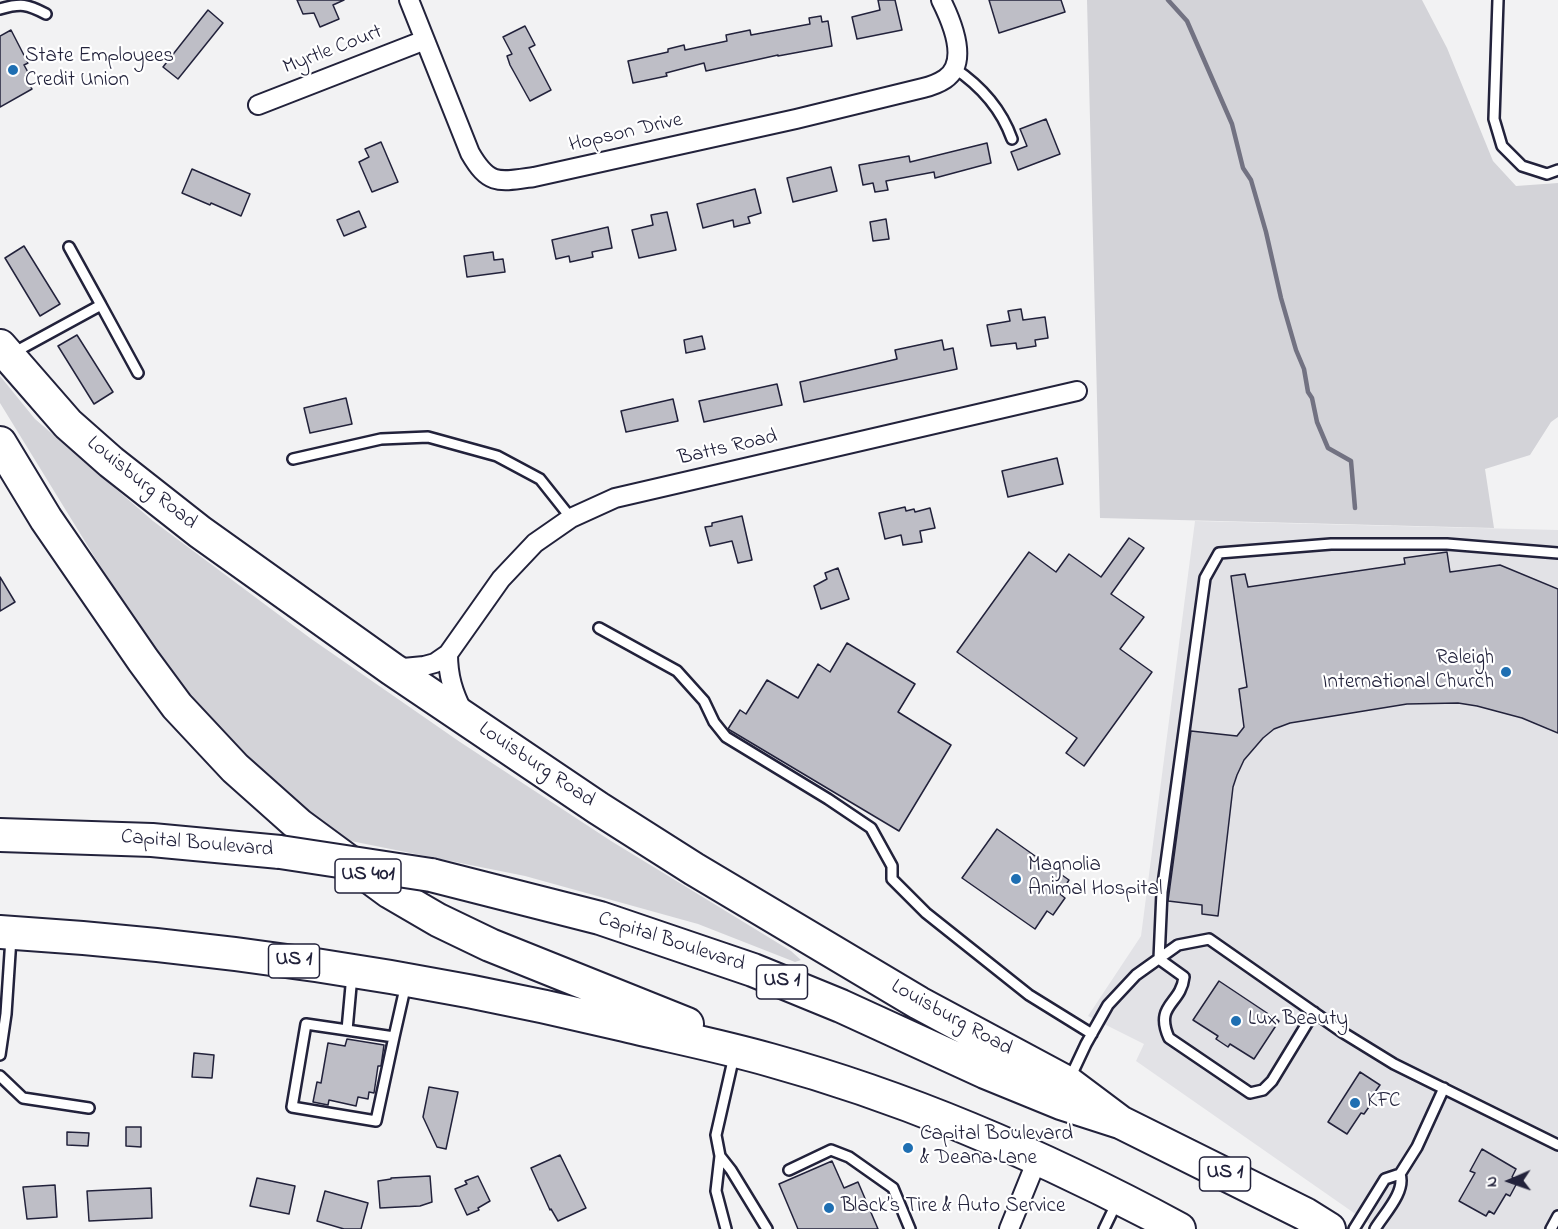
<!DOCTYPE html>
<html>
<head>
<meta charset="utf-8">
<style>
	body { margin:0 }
	#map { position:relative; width:1558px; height:1229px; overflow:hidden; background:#f2f2f3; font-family:"Indie Flower",sans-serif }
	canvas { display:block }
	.north { position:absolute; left:1480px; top:1151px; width:60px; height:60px; -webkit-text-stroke:4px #fff; paint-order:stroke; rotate:268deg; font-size:16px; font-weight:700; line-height:24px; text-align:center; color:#22223b }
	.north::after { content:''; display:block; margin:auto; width:21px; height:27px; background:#22223b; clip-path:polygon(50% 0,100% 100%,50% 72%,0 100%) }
</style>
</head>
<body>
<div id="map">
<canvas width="1558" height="1229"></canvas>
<div class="north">N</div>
</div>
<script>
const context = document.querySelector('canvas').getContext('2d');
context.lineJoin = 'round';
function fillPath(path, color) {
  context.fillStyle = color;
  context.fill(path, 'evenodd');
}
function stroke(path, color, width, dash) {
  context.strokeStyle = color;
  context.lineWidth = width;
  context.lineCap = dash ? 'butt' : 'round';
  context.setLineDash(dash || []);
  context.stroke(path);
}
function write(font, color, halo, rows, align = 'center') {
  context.font = font + ' "Indie Flower",sans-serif';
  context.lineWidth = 4.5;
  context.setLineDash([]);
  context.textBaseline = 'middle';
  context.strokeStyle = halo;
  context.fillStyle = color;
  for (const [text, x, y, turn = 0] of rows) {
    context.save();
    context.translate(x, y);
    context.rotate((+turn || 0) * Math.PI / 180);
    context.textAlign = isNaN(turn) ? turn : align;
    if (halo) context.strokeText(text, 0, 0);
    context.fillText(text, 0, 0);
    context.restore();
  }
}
fillPath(new Path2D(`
	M1195 521 1558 530V1229H1377L1136 1061 1144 1044 1088 1016 1141 936Z`), '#e2e2e6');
fillPath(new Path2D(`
	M1087 0H1422L1447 48 1493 161 1516 186 1558 183V417L1551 422 1530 455 1485 469 1494 528 1100 518Z
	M0 376 35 419 153 521 310 638 460 742 611 841 791 951 801 960 795 962 698 924 525 876 331 837 210 719 140 631 0 403Z`), '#d3d3d8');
stroke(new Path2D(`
	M1168 0 1187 21 1232 124 1243 168 1251 180 1266 232 1281 298 1296 350 1304 369 1308 392 1312 398 1317 422 1328 448 1351 461 1355 508`), '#727282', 4.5);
const building = new Path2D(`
	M297 0H344L333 5 339 19 320 27 314 13 303 14Z
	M878 0H895L902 30 857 39 852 17 880 10Z
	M989 0H1061L1065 12 999 33Z
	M208 10 223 23 178 79 163 67Z
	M821 16 822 22 828 21 832 46 778 56V55L706 71 704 63 666 73 667 76 633 83 628 61 668 52V49L684 45 685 50 727 41 726 35 750 30 751 35 810 24 809 18Z
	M525 26 535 45 529 48 551 90 530 101 510 65 507 56 512 54 503 37Z
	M11 30 28 63 24 65 29 74 25 76 32 89 0 107V36Z
	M1046 119 1060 154 1018 170 1011 152 1027 146 1020 129Z
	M381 142 398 182 372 192 359 162 369 157 365 149Z
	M987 143 991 163 935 178 934 172 886 181 888 190 875 192 873 183 863 185 859 165 909 156 910 162Z
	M831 167 837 191 793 202 787 178Z
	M192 169 250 194 241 216 211 203 210 205 182 193Z
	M755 189 761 213 748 217 750 223 734 227 733 220 703 228 697 204Z
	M359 211 366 227 344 236 337 220Z
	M667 212 676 250 639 258 632 230 653 225 651 215Z
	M886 219 889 239 873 241 870 222Z
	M608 227 612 248 592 252 593 257 570 262 569 256 556 259 552 240Z
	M24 246 60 304 40 316 5 258Z
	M493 252 494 260 503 259 505 272 467 277 464 256Z
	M1021 309 1023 320 1045 317 1048 338 1035 340 1036 346 1017 349 1016 343 991 346 987 325 1010 321 1008 311Z
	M77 335 113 392 94 404 58 346Z
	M702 336 705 349 686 353 684 340Z
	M942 340 944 350 953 348 957 369 804 402 800 382 897 359 895 350Z
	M777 384 782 405 704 422 699 401Z
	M346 398 352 424 310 433 304 408Z
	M673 399 678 421 626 432 621 411Z
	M1057 458 1063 484 1008 497 1002 471Z
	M905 507 906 511 914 509 915 512 930 508 935 528 920 531 922 542 903 545 901 535 885 539 879 513Z
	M742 516 752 560 738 563 732 541 710 546 705 527 712 526V523Z
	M1129 538 1144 548 1111 594 1144 617 1120 649 1152 672 1084 766 1066 753 1077 738 957 652 1029 552 1056 572 1069 554 1101 577Z
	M1447 552 1450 572 1500 565 1558 589V733L1522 718 1477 706 1458 703 1407 704 1290 723 1274 729 1263 738 1244 760 1237 775 1233 787 1218 916 1202 914V905L1168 901 1191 731 1237 736 1244 727 1239 689 1247 687 1231 576 1245 574 1248 587 1405 564 1404 558Z
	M838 568 849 599 821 609 814 586 827 579 825 573Z
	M0 577 15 602 0 611Z
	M847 643 915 684 898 712 951 745 899 831 728 729 740 710 746 714 767 680 798 698 818 664 830 672Z
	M997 829 1069 880 1060 894 1065 898 1053 915 1047 911 1035 929 962 878Z
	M1219 981 1279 1021 1254 1059 1230 1044 1228 1047 1216 1039 1218 1036 1193 1020Z
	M347 1039 384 1045 381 1066H378L374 1093 369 1092 368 1099 358 1097 356 1106 329 1100 328 1105 313 1102 317 1082 321 1083 328 1043 345 1046Z
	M194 1053 214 1055 212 1078 192 1077Z
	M1360 1072 1380 1085 1368 1102 1371 1104 1364 1114 1361 1113 1347 1134 1328 1122Z
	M429 1087 458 1092 446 1149 437 1147 423 1117Z
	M126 1127H141V1147L126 1146Z
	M67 1132 89 1133 88 1146 67 1145Z
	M1482 1149 1516 1169 1512 1177 1518 1181 1510 1196 1506 1194 1494 1214 1489 1211 1486 1216 1459 1201 1475 1173 1470 1171Z
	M560 1155 586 1208 558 1221 551 1209 550 1210 531 1168Z
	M832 1161 844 1188 858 1182 878 1229H798L779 1184Z
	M430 1176 432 1202 420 1206 380 1208 378 1181 391 1179V1178Z
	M478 1176 490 1201 478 1208 479 1210 467 1215 455 1189 467 1184 465 1181Z
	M257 1178 295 1186 289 1214 250 1206Z
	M55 1185 57 1217 27 1219 23 1187Z
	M151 1188 152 1218 89 1221 87 1191Z
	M325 1191 368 1203 361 1229H344L317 1221Z`);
fillPath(building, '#bebec6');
stroke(building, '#22223b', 1.5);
const lane = new Path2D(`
	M1498 0 1494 119 1502 146 1522 166 1547 174 1558 170
	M0 9C21 3 27 4 46 14
	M954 68C981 86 1001 108 1012 139
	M101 305 138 373
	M13 353 101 305 69 247
	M293 459 381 439 428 437 497 456 540 479 571 518
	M599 628 677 671 704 701 714 722 726 737 828 799 871 828 892 866V879L926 913 1029 995 1092 1034
	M352 975 347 1030 394 1037 406 984
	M1314 1012 1272 1081 1263 1090 1250 1093 1169 1038C1154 1004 1181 1005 1184 977L1159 959 1162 892 1205 578 1219 553 1331 544H1447L1558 553
	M347 1030 306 1024 292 1107 376 1121 394 1037
	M0 1055 6 1014 11 938
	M734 1056 716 1135 720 1156 731 1170 767 1229
	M0 1076 23 1098 89 1108
	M1070 1078 1086 1044 1108 1005 1136 975 1178 945 1209 939 1342 1032 1394 1064 1558 1145
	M720 1156 716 1191 726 1229
	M789 1170 831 1150 849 1157 893 1188 910 1229
	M1104 1229 1117 1202
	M1354 1229 1385 1179 1400 1174
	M1375 1229C1384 1214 1406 1192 1400 1174L1417 1147 1444 1088
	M1551 1229 1558 1216`);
const street = new Path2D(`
	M409 0 470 153C489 186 499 182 534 177L796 119 923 88C931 86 939 83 945 79 970 62 951 20 941 0
	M258 105 425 40
	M448 654C448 676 453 692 463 712
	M393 669 424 666 435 663 448 654 501 579 535 543 571 518 615 498 1077 391
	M1009 1229 1037 1160`);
const highway = new Path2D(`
	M0 346 68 424 111 462 200 532 392 669 598 808 694 869 919 1003 1068 1083 1120 1122
	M0 443 46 519 143 660 177 706 235 768 299 825 390 892 438 920 490 945 687 1024
	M0 835 152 840 280 852
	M431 875 600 918 753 970 841 1006 985 1072 1061 1103 1120 1122 1305 1214 1329 1229
	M0 932C209 945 416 975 620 1024 670 1036 721 1046 770 1060 912 1099 1049 1159 1179 1229`);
stroke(lane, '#22223b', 14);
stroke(street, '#22223b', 22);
stroke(highway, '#22223b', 36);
stroke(lane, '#fff', 9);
stroke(street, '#fff', 18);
stroke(highway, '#fff', 32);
const highwayBridge = new Path2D(`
	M280 852 431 875`);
stroke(highwayBridge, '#22223b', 36, []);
stroke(highwayBridge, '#fff', 32);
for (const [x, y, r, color] of [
	[13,70,6,"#1f6fb2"],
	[1506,672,6,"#1f6fb2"],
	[1016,879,6,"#1f6fb2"],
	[1236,1021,6,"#1f6fb2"],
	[1355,1103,6,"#1f6fb2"],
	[908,1148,6,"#1f6fb2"],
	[829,1208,6,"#1f6fb2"]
]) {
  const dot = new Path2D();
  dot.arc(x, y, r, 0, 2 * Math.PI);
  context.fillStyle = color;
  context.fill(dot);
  stroke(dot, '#fff', 2);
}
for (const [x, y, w] of [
	[368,876,66],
	[294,961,51],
	[782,982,51],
	[1225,1174,51]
]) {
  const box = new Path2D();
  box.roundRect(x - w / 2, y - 17, w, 34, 4.5);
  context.fillStyle = '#fff';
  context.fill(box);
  stroke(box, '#22223b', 1.5);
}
write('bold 20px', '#22223b', null, [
	["US 401",368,876],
	["US 1",294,961],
	["US 1",782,982],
	["US 1",1225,1174]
]);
write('21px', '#22223b', '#fff', [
	["Myrtle Court",333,51,-21],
	["Hopson Drive",626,134,-13],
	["Batts Road",728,449,-13],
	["Louisburg Road",141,484,39],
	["Louisburg Road",536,766,34],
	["Capital Boulevard",197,845,5],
	["Capital Boulevard",671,943,18],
	["Louisburg Road",951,1019,29]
]);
write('21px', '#22223b', '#fff', [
	["State Employees",25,58],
	["Credit Union",25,82],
	["Raleigh",1494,660,"right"],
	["International Church",1494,684,"right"],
	["Magnolia",1028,867],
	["Animal Hospital",1028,891],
	["Lux Beauty",1248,1021],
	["KFC",1367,1103],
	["Capital Boulevard",920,1136],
	["& Deana Lane",920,1160],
	["Black’s Tire & Auto Service",841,1208]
], 'left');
</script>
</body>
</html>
